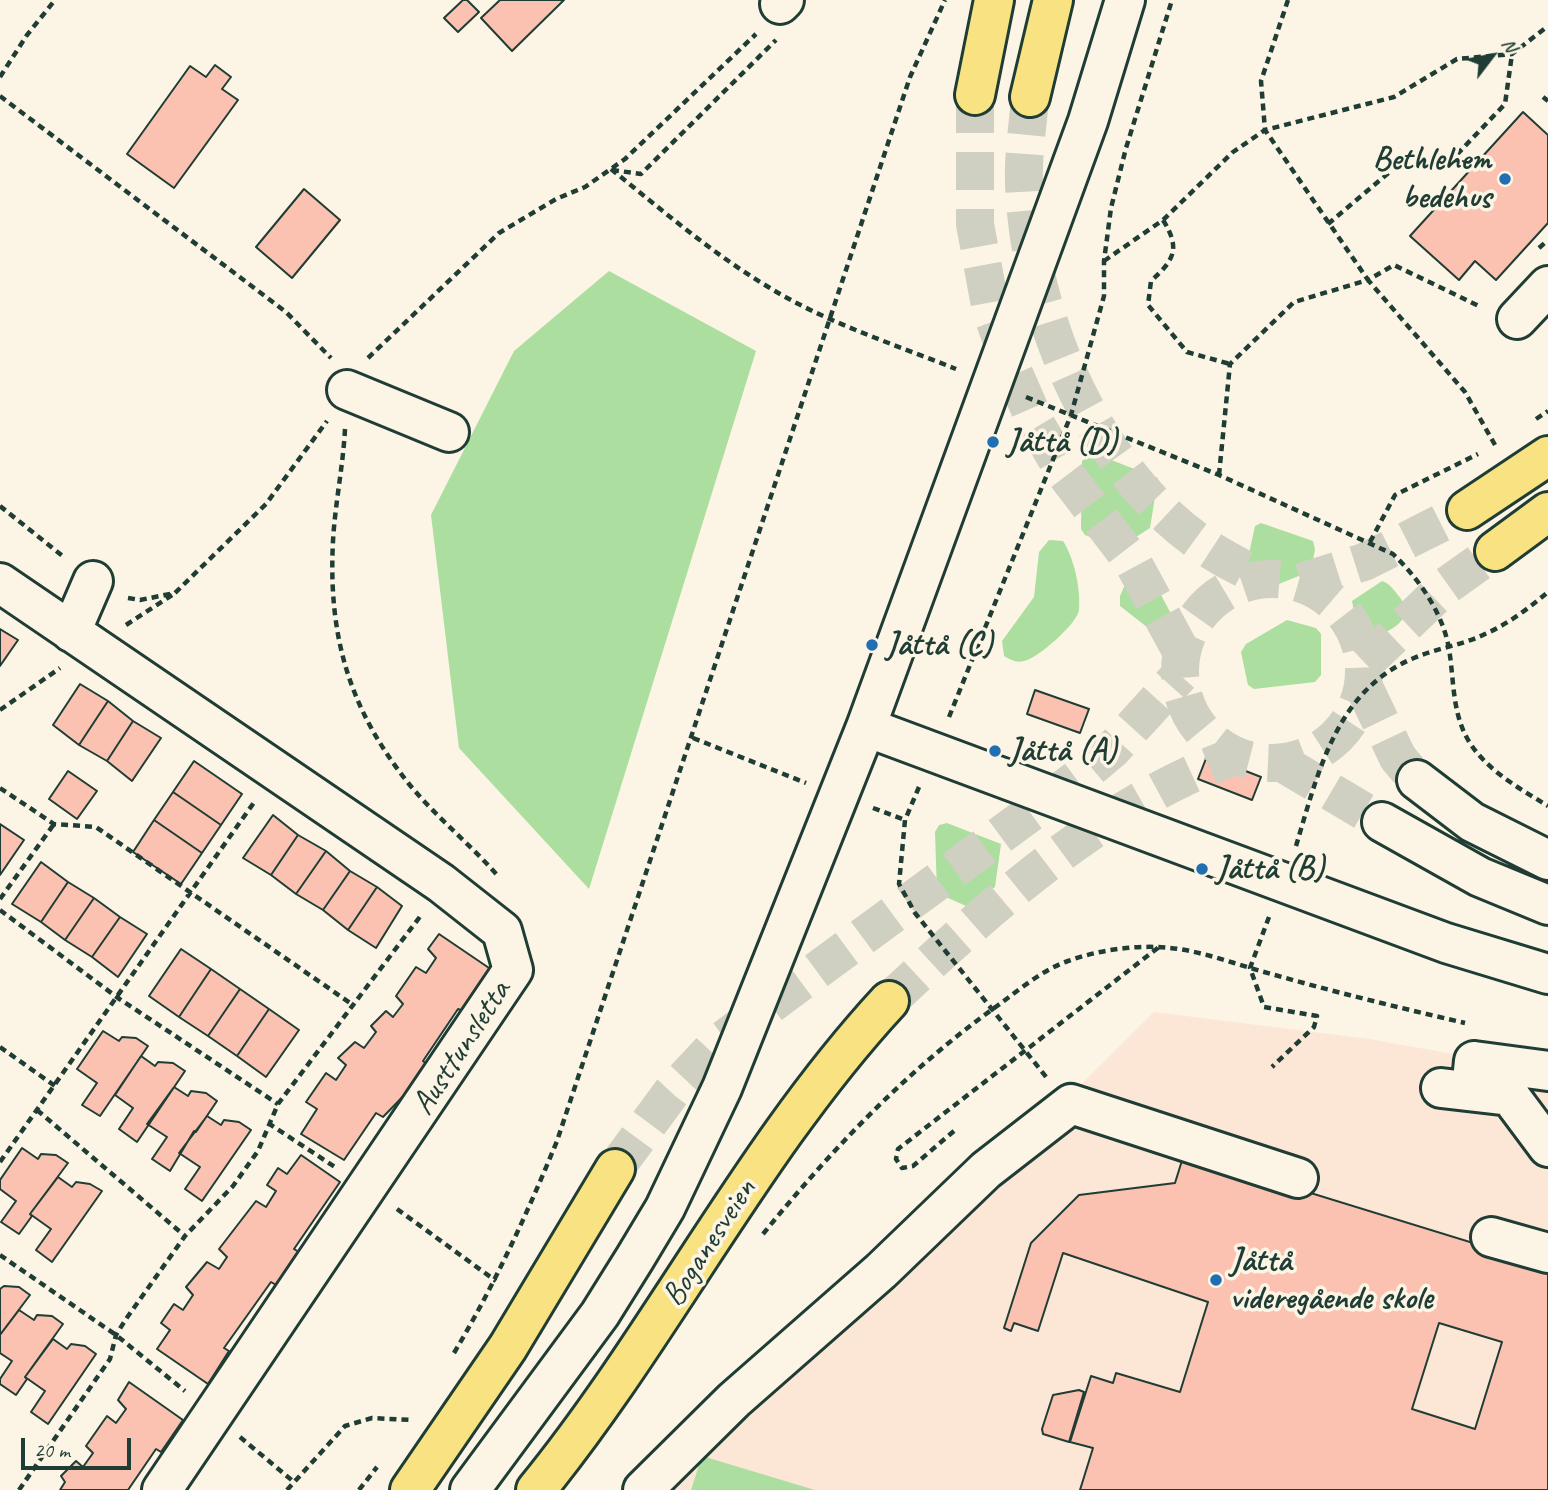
<!DOCTYPE html>
<html>
<head>
<meta charset="utf-8">
<style>
	body { margin:0 }
	#map { position:relative; width:1548px; height:1490px; overflow:hidden; background:#fcf5e5; font-family:Caveat,sans-serif }
	canvas { display:block }
	.north { position:absolute; left:1457px; top:21px; width:70px; height:70px; -webkit-text-stroke:5px #fcf5e5; paint-order:stroke; rotate:58deg; font-size:19px; font-weight:700; line-height:28px; text-align:center; color:#1f3d34 }
	.north::after { content:''; display:block; margin:auto; width:24px; height:32px; background:#1f3d34; clip-path:polygon(50% 0,100% 100%,50% 72%,0 100%) }
	.scale { position:absolute; left:21px; top:1438px; width:110px; height:32px; box-sizing:border-box; border:4px solid #1f3d34; border-top:0; padding-left:9px; font-size:21px; line-height:24px; white-space:nowrap; color:#1f3d34; -webkit-text-stroke:5px #fcf5e5; paint-order:stroke }
</style>
</head>
<body>
<div id="map">
<canvas width="1548" height="1490"></canvas>
<div class="north">N</div>
<div class="scale">20 m</div>
</div>
<script>
const context = document.querySelector('canvas').getContext('2d');
context.lineJoin = 'round';
function fillPath(path, color) {
  context.fillStyle = color;
  context.fill(path, 'evenodd');
}
function stroke(path, color, width, dash) {
  context.strokeStyle = color;
  context.lineWidth = width;
  context.lineCap = dash ? 'butt' : 'round';
  context.setLineDash(dash || []);
  context.stroke(path);
}
function write(font, color, halo, rows, align = 'center') {
  context.font = font + ' Caveat,sans-serif';
  context.lineWidth = 7;
  context.setLineDash([]);
  context.textBaseline = 'middle';
  context.strokeStyle = halo;
  context.fillStyle = color;
  for (const [text, x, y, turn = 0] of rows) {
    context.save();
    context.translate(x, y);
    context.rotate((+turn || 0) * Math.PI / 180);
    context.textAlign = isNaN(turn) ? turn : align;
    if (halo) context.strokeText(text, 0, 0);
    context.fillText(text, 0, 0);
    context.restore();
  }
}
fillPath(new Path2D(`
	M1154 1012 1369 1039 1548 1071V1490H674Z`), '#fce6d5');
fillPath(new Path2D(`
	M609 271 756 351 589 889 459 748 431 515 514 351Z
	M1093 453 1158 478 1150 528 1119 548 1085 535 1081 529 1082 461Z
	M1261 523 1313 541 1315 549 1311 571 1269 588 1247 579 1245 572 1255 526Z
	M1049 540 1063 541C1074 558 1081 589 1079 610 1078 623 1037 659 1024 661 1016 663 1011 660 1004 656L1002 641 1034 597 1039 552Z
	M1142 574 1152 578 1184 638 1175 649 1120 606V596L1127 580Z
	M1382 581C1389 583 1393 589 1398 595 1420 621 1386 633 1365 640L1359 638 1352 601Z
	M1287 620 1316 628 1321 634V675L1315 682 1254 689 1248 685 1241 652 1246 644Z
	M947 823 1001 844 995 887 966 906 937 893 935 832 939 825Z
	M702 1456 815 1490H691Z`), '#acde9f');
const building = new Path2D(`
	M463 0H467L479 12 458 32 444 18Z
	M500 0H564L512 51 481 18Z
	M215 65 231 77 222 89 238 100 174 188 127 154 190 66 206 77Z
	M1523 112 1548 135V223L1496 280 1475 261 1459 280 1410 236Z
	M304 189 340 220 292 278 256 247Z
	M0 629 18 640 0 666Z
	M80 684 108 701 79 745 53 725Z
	M1035 690 1089 709 1080 733 1027 714Z
	M108 701 133 721 107 761 79 745Z
	M133 721 161 738 132 781 107 761Z
	M1207 756 1261 777 1252 800 1198 779Z
	M194 761 242 794 221 825 173 792Z
	M68 771 97 791 77 819 49 799Z
	M173 792 221 825 202 853 154 820Z
	M273 815 298 835 271 875 243 858Z
	M154 820 202 853 181 884 133 852Z
	M0 824 24 840 0 875Z
	M298 835 326 851 296 894 271 875Z
	M326 851 350 871 323 910 296 894Z
	M41 862 68 882 41 922 12 904Z
	M350 871 377 887 348 930 323 910Z
	M68 882 94 898 65 940 41 922Z
	M377 887 402 906 376 948 348 930Z
	M94 898 120 917 92 957 65 940Z
	M120 917 147 934 118 977 92 957Z
	M439 934 492 970 463 1011 458 1009 423 1061 428 1065 415 1084 383 1117 376 1113 344 1160 301 1134 317 1109 306 1102 326 1073 336 1080 346 1065 338 1058 355 1042 364 1048 376 1032 371 1026 386 1011 393 1017 403 1004 396 996 416 967 426 973 436 958 428 949Z
	M181 949 211 969 179 1017 149 996Z
	M211 969 240 989 208 1036 179 1017Z
	M240 989 269 1009 237 1056 208 1036Z
	M269 1009 299 1030 266 1077 237 1056Z
	M103 1031 119 1041 122 1037 136 1038 148 1046 100 1116 82 1105 97 1083 77 1069Z
	M141 1056 155 1066 158 1062 173 1063 185 1071 137 1142 119 1129 133 1108 115 1095Z
	M174 1087 188 1096 191 1091 206 1093 217 1101 196 1132 194 1131 170 1171 152 1159 167 1137 147 1124Z
	M207 1116 221 1125 224 1120 239 1122 251 1130 202 1201 185 1189 200 1167 179 1153Z
	M22 1148 38 1159 41 1154 56 1155 68 1163 30 1214 32 1216 19 1234 1 1222 16 1201 0 1189V1180Z
	M1184 1154 1548 1266V1490H1080L1093 1448 1070 1442 1091 1376 1113 1383 1116 1373 1180 1392 1208 1302 1063 1253 1038 1331 1014 1323 1011 1331 1004 1328 1031 1243 1079 1195 1175 1183ZM1439 1323 1502 1342 1475 1429 1412 1409Z
	M301 1155 340 1182 294 1249 299 1252 276 1285 271 1282 224 1348 229 1351 208 1384 157 1349 170 1330 161 1323 174 1304 183 1310 193 1295 186 1287 207 1262 219 1269 227 1257 219 1249 256 1201 266 1207 276 1191 267 1185 278 1168 287 1174Z
	M58 1177 72 1187 76 1182 90 1184 102 1191 52 1262 36 1250 51 1229 30 1214Z
	M4 1286 19 1287 30 1295 0 1335V1289Z
	M19 1310 34 1320 37 1315 52 1316 63 1324 25 1377 27 1379 16 1395 0 1384V1379L12 1361 0 1353V1335Z
	M53 1339 67 1349 71 1344 85 1346 96 1354 48 1424 31 1412 45 1391 25 1377Z
	M129 1382 183 1420 161 1452 156 1449 128 1490H60L65 1482 61 1476 76 1461 83 1467 93 1453 86 1446 107 1416 116 1423 126 1409 118 1400Z
	M1079 1390 1084 1392 1069 1442 1043 1434 1042 1429 1053 1395Z`);
fillPath(building, '#fbc2b1');
stroke(building, '#1f3d34', 2);
stroke(new Path2D(`
	M1364 687 1398 758 1417 780
	M1282 763 1382 822`), '#d0d0c2', 38, [38, 19]);
stroke(new Path2D(`
	M975 95V224L991 311 1013 371 1037 426 1066 475 1132 561 1182 653
	M1030 97C1028 125 1023 155 1024 182 1028 314 1093 471 1206 547 1223 559 1243 568 1261 578
	M1180 671a92 92 0 1 1 184 0a92 92 0 1 1-184 0Z
	M1301 582 1364 562 1467 510
	M1365 663 1446 586 1495 551
	M889 1001C992 905 1101 805 1235 756
	M615 1169 671 1093 717 1044 1082 775 1112 750 1180 675`), '#d0d0c2', 38, [38, 19]);
const minor = new Path2D(`
	M780 4 784 0
	M1517 319 1548 286
	M347 390 449 432
	M0 583 441 883 502 931 513 970 162 1490
	M71 632 93 581
	M866 727 1446 943 1548 974
	M1417 780 1472 822 1548 860
	M1382 822 1480 877 1548 905
	M1441 1088 1510 1096 1548 1147
	M1471 1091 1474 1061 1548 1071
	M1491 1237 1548 1253
	M470 1490 600 1314 635 1258 665 1208 722 1088 866 727 1088 121 1125 0
	M643 1490 734 1400 881 1271 986 1170 1071 1104 1298 1178`);
const major = new Path2D(`
	M975 95 994 0
	M1030 97 1053 0
	M1467 510 1548 456
	M1495 551 1548 512
	M410 1490 508 1347 615 1169
	M536 1490C663 1334 752 1149 889 1001`);
stroke(minor, '#1f3d34', 44);
stroke(major, '#1f3d34', 44);
stroke(new Path2D(`
	M1288 0 1261 81 1265 130 1368 280 1394 265 1481 307
	M0 77 27 35 55 0
	M0 96 286 312 331 358
	M1543 97 1548 101
	M611 169C663 211 713 254 770 288 827 323 894 344 956 369
	M612 170 641 174 776 40
	M1163 220C1181 249 1174 260 1151 281L1148 305 1187 352 1230 364
	M1328 224 1398 165 1445 167 1505 104 1512 54
	M1539 248 1548 240
	M1104 261 1163 220 1233 152 1265 130 1394 97 1457 59 1512 54 1548 26
	M368 358 499 233 556 199 585 187 625 159 756 34
	M1026 397 1219 475 1393 554C1419 579 1443 613 1449 649 1454 679 1452 711 1467 738 1484 769 1519 788 1548 806
	M1536 419 1548 411
	M345 429C343 467 335 504 333 541 328 636 349 709 409 784 436 817 470 844 498 876
	M1219 475 1230 364 1294 302 1368 280 1465 392 1495 445
	M0 506 65 558
	M1370 542 1395 495 1478 454
	M128 598 140 600 175 593 266 504 327 421
	M126 625 172 595
	M0 710 60 668
	M949 717 1071 415 1104 296V261L1111 208 1126 148 1172 0
	M693 738 806 783
	M919 787 905 820 899 884 915 913 1047 1078
	M0 788 54 824 96 827 353 1005
	M873 808 905 820
	M1296 846C1318 773 1336 690 1414 658 1437 648 1463 645 1485 634 1508 624 1529 608 1548 592
	M0 899 54 824
	M0 910 118 998 278 1104
	M1269 917 1250 968 1264 1007 1317 1016 1314 1027 1272 1067
	M0 1047 55 1086
	M37 1110 185 1236
	M268 1123 335 1167
	M954 1131 913 1166 902 1168 896 1159 898 1149 1159 947
	M0 1162 255 801
	M397 1209 496 1281
	M763 1234C833 1148 906 1071 997 1006 1019 990 1042 970 1068 961 1096 951 1127 946 1157 947 1197 948 1236 965 1275 975 1338 993 1401 1008 1465 1023
	M0 1255 116 1335 185 1391
	M454 1353C495 1284 527 1214 557 1141L910 77 945 0
	M240 1437 294 1482
	M19 1490 110 1359 116 1335 126 1319 185 1236 233 1186 258 1151 278 1104 422 914
	M287 1490 345 1426 372 1418 411 1420
	M359 1490 377 1467`), '#1f3d34', 4.5, [7, 5]);
stroke(minor, '#fcf5e5', 38);
stroke(major, '#f8e281', 38);
for (const [x, y, r, color] of [
	[1505,179,7,"#1f6fb2"],
	[993,442,7,"#1f6fb2"],
	[872,645,7,"#1f6fb2"],
	[995,751,7,"#1f6fb2"],
	[1202,869,7,"#1f6fb2"],
	[1216,1280,7,"#1f6fb2"]
]) {
  const dot = new Path2D();
  dot.arc(x, y, r, 0, 2 * Math.PI);
  context.fillStyle = color;
  context.fill(dot);
  stroke(dot, '#fcf5e5', 2.5);
}
write('bold 33px', '#1f3d34', '#fcf5e5', [
	["Bethlehem",1491,160,"right"],
	["bedehus",1491,198,"right"],
	["Jåttå (D)",1007,442],
	["Jåttå (C)",886,645],
	["Jåttå (A)",1009,751],
	["Jåttå (B)",1216,869],
	["Jåttå",1230,1261],
	["videregående skole",1230,1299]
], 'left');
write('33px', '#1f3d34', '#fcf5e5', [
	["Austtunsletta",462,1048,-57],
	["Boganesveien",710,1243,-57]
]);
</script>
</body>
</html>
